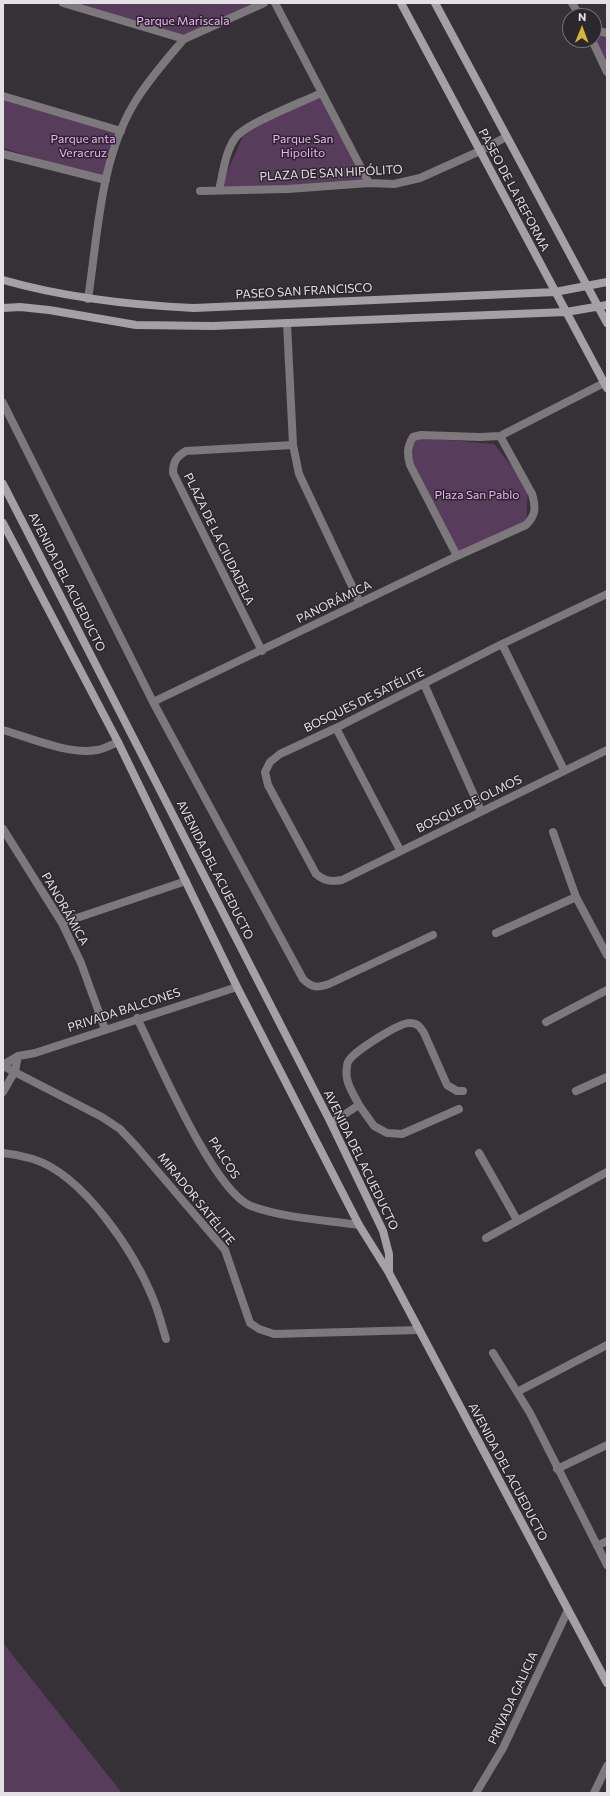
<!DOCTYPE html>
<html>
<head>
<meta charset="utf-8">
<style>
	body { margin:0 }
	#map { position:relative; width:610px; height:1796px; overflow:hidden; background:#363037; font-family:Commissioner,sans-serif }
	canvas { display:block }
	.frame { position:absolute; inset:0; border:4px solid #e4dfe4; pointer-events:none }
	.north { position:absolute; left:562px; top:8px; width:40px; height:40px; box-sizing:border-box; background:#2c262d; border:1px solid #767076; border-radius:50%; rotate:1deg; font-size:11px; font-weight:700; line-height:16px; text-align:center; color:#e4dfe4 }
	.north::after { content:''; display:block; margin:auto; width:14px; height:18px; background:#d4b635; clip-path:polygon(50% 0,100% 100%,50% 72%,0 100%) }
</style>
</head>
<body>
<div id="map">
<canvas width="610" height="1796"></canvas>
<div class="frame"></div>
<div class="north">N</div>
</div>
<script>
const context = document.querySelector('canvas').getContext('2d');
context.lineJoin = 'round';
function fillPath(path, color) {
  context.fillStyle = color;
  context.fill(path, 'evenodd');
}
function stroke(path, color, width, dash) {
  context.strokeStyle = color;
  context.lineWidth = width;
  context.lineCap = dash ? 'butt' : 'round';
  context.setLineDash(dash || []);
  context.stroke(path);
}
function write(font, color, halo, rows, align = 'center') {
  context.font = font + ' Commissioner,sans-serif';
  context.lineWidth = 3;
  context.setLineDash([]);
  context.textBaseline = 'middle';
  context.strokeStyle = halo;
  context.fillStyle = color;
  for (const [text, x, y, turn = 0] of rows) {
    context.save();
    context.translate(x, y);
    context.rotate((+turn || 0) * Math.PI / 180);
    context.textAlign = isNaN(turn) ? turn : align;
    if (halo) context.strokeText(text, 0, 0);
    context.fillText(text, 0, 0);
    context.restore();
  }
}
fillPath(new Path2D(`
	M63 3H264L184 39Z
	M594 30 607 33V72L594 40Z
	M321 93 369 183 219 190 247 127Z
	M3 96 121 131 106 180 3 148Z
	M413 437 494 444 528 487 526 525 457 556 410 465Z
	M3 1643 122 1793H3Z`), '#583c5c');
stroke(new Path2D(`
	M359 1105 374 1126 387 1133 402 1134 459 1109
	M331 1123 359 1105C353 1093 344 1081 347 1067 347 1065 348 1061 350 1059 357 1050 400 1022 410 1023 418 1023 421 1028 424 1033L447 1085 457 1091H463`), '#7c787c', 8);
stroke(new Path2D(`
	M63 3 184 39 264 3
	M275 3 369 183
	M572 3 580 16
	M594 30 607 33
	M592 40 607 72
	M3 96 121 131
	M3 154 106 180
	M219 190C223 174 225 151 236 137 247 123 303 102 321 93
	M200 191 288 189 369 183 394 184 420 178 480 151 506 137
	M88 299C98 234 100 159 135 102 149 79 167 59 184 39
	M287 323 293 445 299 474 360 603
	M3 403 153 702 303 979C312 988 317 988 329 984L433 935
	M457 556 410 465C407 454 407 447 413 437L421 435 480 437 500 436 604 383
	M607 594 502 644 336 728 280 754 270 762 265 772 268 785 316 874C325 881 331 882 342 880L607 750
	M502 644 564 770
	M262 651 173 473C173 462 176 457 186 451L293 445
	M424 684 481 811
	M153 702 457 556 526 525C536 515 536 507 532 494L500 436
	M336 728 400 850
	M3 730C30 738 70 755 97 750 104 749 111 745 118 742
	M3 829 62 923 81 963 105 1029
	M553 832 576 897 607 955
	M62 923 186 881
	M496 933 576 897
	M137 1018C157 1058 213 1191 251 1206 283 1218 325 1220 359 1225
	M546 1022 607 990
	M3 1065 18 1056 35 1053 237 987
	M3 1066 102 1117 120 1129 136 1146 225 1250 250 1323 259 1329 274 1334 419 1330
	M576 1091 607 1077
	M3 1092 15 1071 18 1056
	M3 1153C13 1154 23 1156 33 1159 84 1175 135 1253 154 1301 159 1313 162 1326 166 1339
	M479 1153 517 1220
	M486 1238 607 1172
	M493 1353 530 1413 607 1565
	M517 1392 607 1345
	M557 1469 607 1445
	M597 1546 607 1541
	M476 1793 503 1748 568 1610
	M594 1793 607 1766`), '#7c787c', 8);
stroke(new Path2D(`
	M401 3 607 388
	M435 3 607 323
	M3 280C66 298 129 305 194 308L555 292 607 282
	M3 308 20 307 49 310 136 325 212 326 566 312 607 305
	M3 484 331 1123 383 1231 389 1254V1272
	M3 523 118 742 237 987 359 1225 389 1273 607 1683`), '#a5a0a6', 8);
write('12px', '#f4aefc', '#2c262d', [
	["Parque Mariscala",183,21],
	["Parque anta",83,139],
	["Veracruz",83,153],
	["Parque San",303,139],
	["Hipolito",303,153],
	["Plaza San Pablo",477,495]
]);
write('12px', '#e4dfe4', '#2c262d', [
	["PLAZA DE SAN HIPÓLITO",331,173,-3],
	["PASEO DE LA REFORMA",514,190,62],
	["PASEO SAN FRANCISCO",304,291,-3],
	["PLAZA DE LA CIUDADELA",219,539,64],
	["AVENIDA DEL ACUEDUCTO",67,582,63],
	["PANORÁMICA",334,602,-26],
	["BOSQUES DE SATÉLITE",364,700,-26],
	["BOSQUE DE OLMOS",469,804,-26],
	["AVENIDA DEL ACUEDUCTO",215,870,63],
	["PANORÁMICA",65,909,60],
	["PRIVADA BALCONES",124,1010,-18],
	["PALCOS",224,1158,57],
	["AVENIDA DEL ACUEDUCTO",361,1160,64],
	["MIRADOR SATÉLITE",196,1199,51],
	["AVENIDA DEL ACUEDUCTO",508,1472,62],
	["PRIVADA GALICIA",513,1698,-65]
]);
</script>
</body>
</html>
